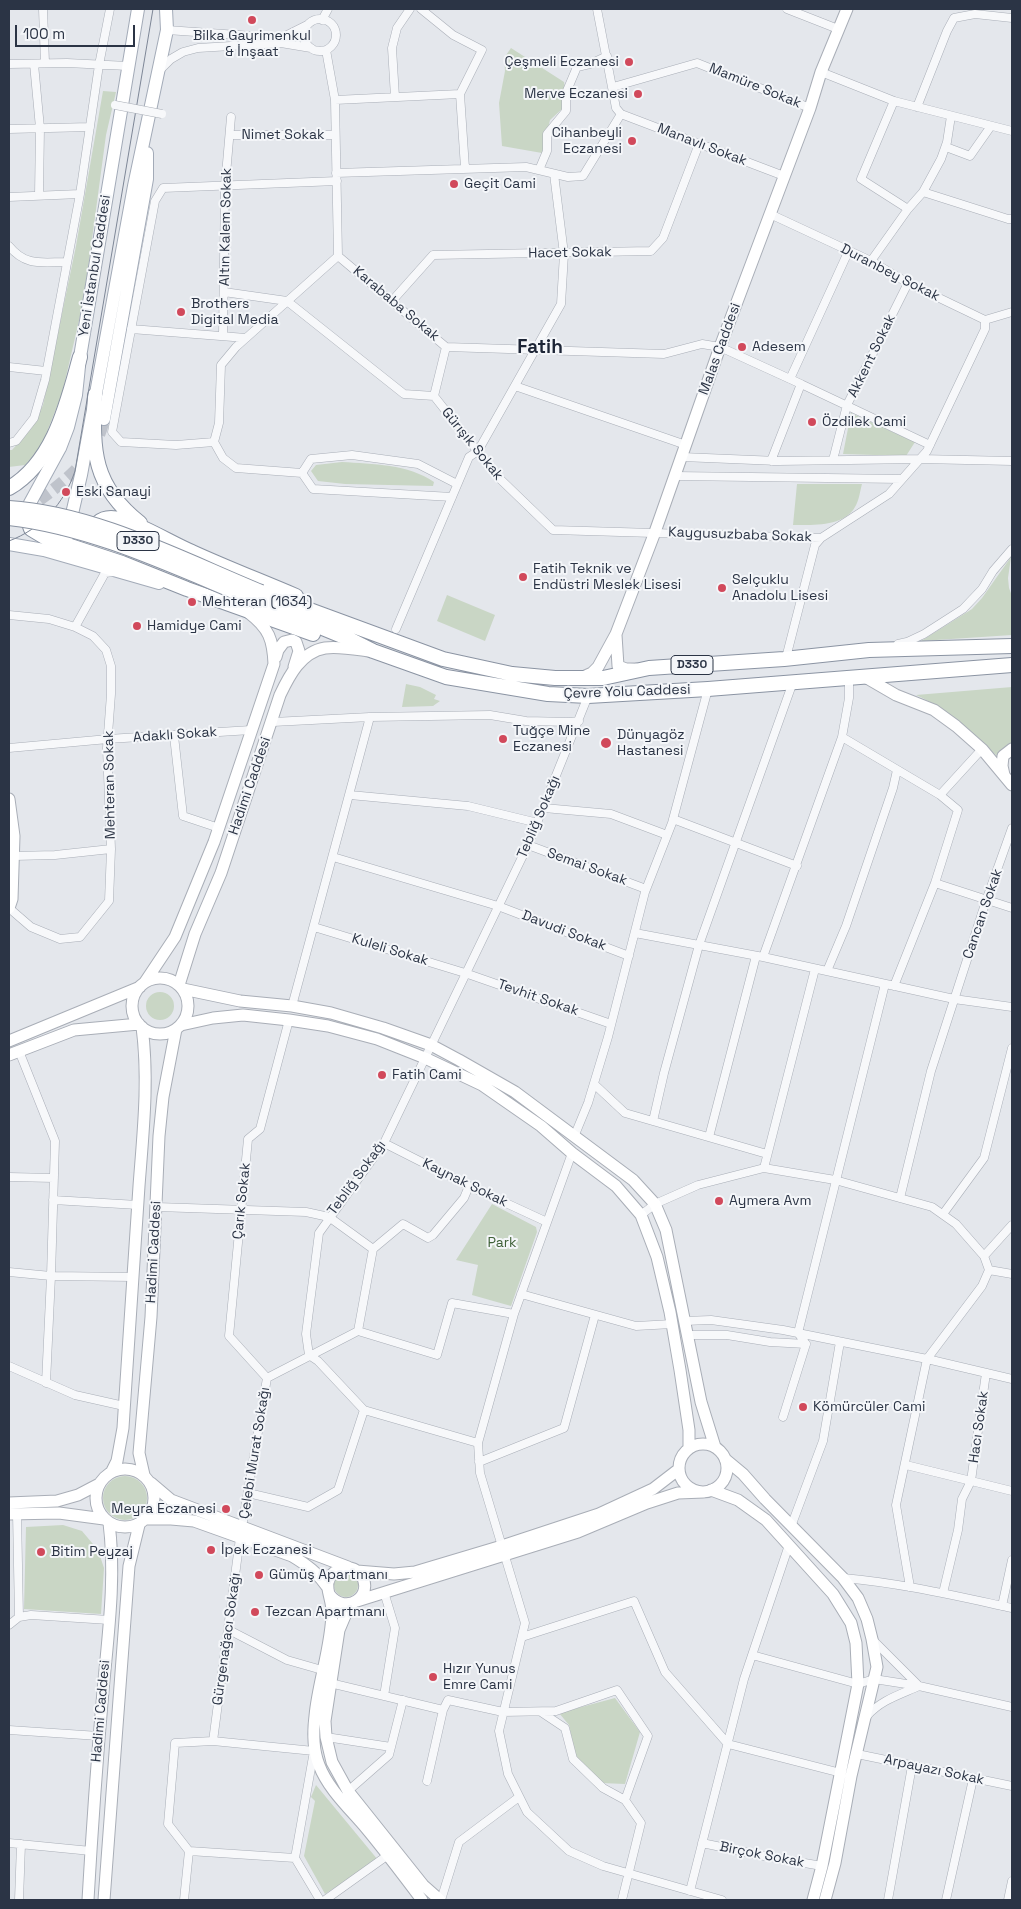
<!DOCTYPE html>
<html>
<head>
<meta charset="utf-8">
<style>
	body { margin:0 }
	#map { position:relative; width:1021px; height:1909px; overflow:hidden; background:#e4e7ec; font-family:"Space Grotesk",sans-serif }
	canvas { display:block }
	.frame { position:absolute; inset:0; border:10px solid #2b3445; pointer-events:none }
	.scale { position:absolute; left:15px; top:25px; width:120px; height:22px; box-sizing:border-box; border:2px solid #2b3445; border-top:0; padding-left:6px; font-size:15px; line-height:18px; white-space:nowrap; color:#2b3445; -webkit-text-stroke:4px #f4f6f9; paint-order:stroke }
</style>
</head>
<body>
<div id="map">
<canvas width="1021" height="1909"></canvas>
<div class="frame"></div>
<div class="scale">100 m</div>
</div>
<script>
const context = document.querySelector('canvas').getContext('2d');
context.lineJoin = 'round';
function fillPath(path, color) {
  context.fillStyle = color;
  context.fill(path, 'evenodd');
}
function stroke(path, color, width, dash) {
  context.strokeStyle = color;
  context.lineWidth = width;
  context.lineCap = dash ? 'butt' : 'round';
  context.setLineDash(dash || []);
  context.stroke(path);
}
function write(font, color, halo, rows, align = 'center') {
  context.font = font + ' "Space Grotesk",sans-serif';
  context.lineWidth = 4;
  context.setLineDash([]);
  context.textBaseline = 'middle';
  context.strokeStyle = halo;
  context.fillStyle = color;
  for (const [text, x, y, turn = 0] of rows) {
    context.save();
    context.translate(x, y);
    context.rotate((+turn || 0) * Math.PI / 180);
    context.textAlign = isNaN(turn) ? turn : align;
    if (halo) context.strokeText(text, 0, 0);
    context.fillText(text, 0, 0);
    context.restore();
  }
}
fillPath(new Path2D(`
	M511 48 564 82 567 99 562 109 550 120 542 153 502 146 499 103 505 71 504 58Z
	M103 91 116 92 106 135 84 299 62 394 41 447 25 465 9 467V450H12L31 429 43 405 76 246Z
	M851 413 915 442 906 456 843 454Z
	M342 462C373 464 408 464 434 482L433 486 345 484 318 481 311 471 316 465Z
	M797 484H862C860 491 859 501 855 507 844 527 812 525 793 525Z
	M1011 557 1008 578 1009 588 1012 596V635L921 641 972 609 982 598Z
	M447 595 495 615 485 641 437 621Z
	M406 684 420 687 436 695 434 699 440 701 433 706 402 707Z
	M1012 687V744L1003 748 997 756C971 733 948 709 916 695Z
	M146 1006a14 14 0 1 1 28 0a14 14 0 1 1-28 0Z
	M492 1204 536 1227 537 1232 511 1306 472 1295 478 1265 456 1260Z
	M103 1498a22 22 0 1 1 44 0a22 22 0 1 1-44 0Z
	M63 1525 82 1531 98 1550 104 1568 101 1614 24 1609 26 1527Z
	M334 1585a12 12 0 1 1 24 0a12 12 0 1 1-24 0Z
	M615 1698 640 1732 625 1784 601 1783 575 1756 569 1725 559 1713Z
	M316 1785 378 1860 325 1894 304 1856 315 1801 311 1797Z`), '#c9d6c5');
stroke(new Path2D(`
	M25 511C60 484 94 464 104 419`), '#bfc3cb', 12, [12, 6]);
const street = new Path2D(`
	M43 9 45 63
	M421 9 453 35 482 50 460 94 465 168
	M787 9 838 29
	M304 35a16 16 0 1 1 32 0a16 16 0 1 1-32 0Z
	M322 20 328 9
	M167 30 281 38 307 25
	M326 50 335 100 338 256 446 347 664 354 702 344 720 347 801 384 771 461
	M9 64 67 63 128 66
	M34 64 40 128 39 195
	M160 70 171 59 183 52 198 48 281 43 311 48
	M821 72 894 101 1012 131
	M613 87 697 63 810 108
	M395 97 392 48 397 28 410 9
	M335 100 460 94
	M894 101 861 179 908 209
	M917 107 947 31 954 18 975 14 1012 18
	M621 114 784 176
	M9 129 90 127
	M230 135H335
	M946 147 970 156 991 126
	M539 170 547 151V134L566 111V93L577 67 590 64 607 56
	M336 173 526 167 568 177 583 176 621 114 616 108 597 9
	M923 192 1008 219H1012
	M80 194 99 65 110 9
	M9 197 80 194 45 380 34 418 16 441 9 443
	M770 214 871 261 908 283 985 320 1012 312
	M9 246C26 267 42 262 67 262
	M338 256 236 347 221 365 219 423 214 442 223 458 236 468 302 473 311 459 352 455 418 464 457 484
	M871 261 908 209 923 192 941 159 947 142 951 116
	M224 292 287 301 404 394 434 396 498 477 553 530 821 538 889 494 927 451 985 329V320
	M392 301 433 255 651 251 663 238 699 144
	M131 329 246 338
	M223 336 225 186 231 117
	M9 367 46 371
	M790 379 849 250
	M801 384 930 445
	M515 386 686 445
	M434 396 446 347
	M214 442 176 445 121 442 112 432 155 201 163 188 337 181
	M682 457 778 461 920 459 1012 461
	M833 460 847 405 908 283
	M302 473 313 489 452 497
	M675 476 902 479
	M9 615 49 619 75 627 93 636 106 650 111 666V694L107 748 111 849 109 901 80 937 60 939 31 927 9 908
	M75 627 105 573 114 572
	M396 629 469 457 478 451 561 304 564 254 554 174
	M898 644 907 642 924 634 963 609 982 589 993 571 1012 549
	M784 659 787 654 815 545 821 538
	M273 722 370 717 490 715 526 721 570 722 579 721
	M174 736 183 816 219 828
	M842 737 940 795 958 810 935 883 894 986
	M9 748 108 739 251 730
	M350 795 468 806 538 823
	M940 795 982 749
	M544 808 611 814 667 835
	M673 819 797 866
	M528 845 646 889
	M14 856 55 855 111 849
	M333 857 498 906 629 956
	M935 883 1012 908
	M314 927 465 973 611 1024
	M635 933 763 957 954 999 1012 1007
	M763 957 842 737 849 698V677
	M827 971 846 926 893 788 897 770
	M292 1006 370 717
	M19 1051 55 1141 51 1276 46 1383
	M594 1084 625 1113 767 1154
	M653 1121 664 1073 699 945 793 682
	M574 1137 588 1103 608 1037 645 892 672 823 708 689
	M709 1137 756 956
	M384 1143 469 1186 547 1222
	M572 1153 514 1314 478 1443 480 1473 525 1623 499 1731 508 1774 527 1812 569 1851 603 1866 722 1900
	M764 1168 815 969
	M9 1177 54 1178
	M900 1198 931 1071 987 898 1012 828
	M53 1200 138 1205
	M157 1207 306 1212 329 1217 373 1249
	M943 1214 984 1158 1012 1048
	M641 1215 655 1204 698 1185 764 1168 835 1180 932 1207 956 1224 984 1256 989 1270 982 1286 927 1359 896 1505 910 1587
	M373 1249 403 1224 428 1238 433 1235 464 1198 469 1186
	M984 1256 1012 1225
	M989 1270 1012 1274
	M9 1272 51 1276 133 1277
	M521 1294 636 1326 672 1324
	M684 1321 711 1320 783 1330 927 1359 1012 1379
	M358 1331 437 1355 452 1303 514 1314
	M687 1335H727L770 1342 806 1344
	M806 1344 798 1333 885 984
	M9 1366 75 1395 124 1406
	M267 1378 229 1336 248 1139 260 1129 289 1020
	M267 1378 358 1331 373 1249
	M783 1417 806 1344
	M478 1443 364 1410 318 1361 309 1355 306 1334 319 1233 384 1143 528 845 588 696
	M479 1462 564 1428 595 1315
	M906 1465 1012 1491
	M248 1493 308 1507 338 1490 364 1410
	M17 1513 19 1617
	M792 1524 823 1441 840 1342
	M242 1527 267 1378
	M843 1578C901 1583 956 1596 1012 1608
	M943 1593 958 1530 962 1499 971 1481 986 1373
	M1002 1606 1012 1560
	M9 1625 19 1617 31 1615 109 1620
	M229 1630 287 1660 322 1670
	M522 1637 634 1601 665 1672 728 1744 841 1773
	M752 1655 858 1684 874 1679 919 1686 1012 1707
	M330 1683 443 1710
	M384 1696 395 1628 384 1592
	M541 1712 565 1728 573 1759 603 1788 625 1800
	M867 1716C881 1700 899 1695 919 1686L872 1639
	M9 1730 99 1736
	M326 1737 391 1747
	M213 1741 240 1538
	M857 1754 1012 1786
	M427 1781 443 1710 448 1700 503 1712 556 1711 617 1690 648 1736 625 1800 641 1823 622 1900
	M348 1791 389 1755 403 1700
	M9 1843 91 1851
	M702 1843 764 1856 822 1866
	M189 1851 295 1858
	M690 1891 744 1679 789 1545
	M19 1900 21 1844
	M184 1900 189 1851 168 1824 175 1743 213 1741 314 1751 295 1858 320 1900
	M325 1900 388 1855
	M441 1900 459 1842 519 1797
	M888 1900 912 1766
	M946 1900 973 1779
	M1008 1900 1012 1881`);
const secondary = new Path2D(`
	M616 635 618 666 626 669H636
	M276 657 278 650 284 642 292 640 296 642 299 651 294 667
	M583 677 592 673 598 667 616 634 655 532 720 347 810 108 821 72 847 9
	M865 677 896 695 934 710 956 726 982 749 1012 785
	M1004 775 1002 766 1003 756 1012 749
	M9 799 14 836 12 899 9 908
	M132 1006a28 28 0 1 1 56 0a28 28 0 1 1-56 0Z
	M145 982 175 937 214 842 274 664C273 640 269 628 249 613
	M179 985 195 934 221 873 280 695C289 676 301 652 325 648 338 646 354 649 368 651
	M183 989 240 1001 292 1006 331 1013 383 1028 431 1045 459 1060 515 1092 633 1180 655 1204 666 1230 701 1402 715 1447
	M181 1025 213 1018 243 1015 289 1020 328 1026 377 1039 425 1058 482 1085 541 1126 572 1153 616 1186 641 1215 657 1257 670 1312 680 1370 689 1430V1448
	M9 1041 140 987
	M9 1055 74 1030 139 1024
	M679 1468a24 24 0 1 1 48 0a24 24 0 1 1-48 0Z
	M725 1459 743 1474 765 1499 843 1578 858 1598 867 1619 872 1639 877 1667 851 1776 835 1863 825 1900
	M96 1498a29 29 0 1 1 58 0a29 29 0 1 1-58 0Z
	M112 1471 117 1461 123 1428C128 1347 134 1266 139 1186 143 1133 149 1080 142 1027
	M144 1475 139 1453 151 1317 159 1136 163 1097 176 1029
	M151 1483 171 1500 348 1567
	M711 1490 738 1500 766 1520 833 1594 851 1623 856 1643 858 1684 822 1866 813 1900
	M9 1503 57 1501 78 1495 99 1484
	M9 1514 59 1513 104 1519
	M147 1519H171L194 1521 292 1556C307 1565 318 1573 328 1588
	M357 1571 394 1574 415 1572 502 1546 599 1514 653 1489 679 1469
	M329 1594C346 1617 375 1595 361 1575 350 1560 325 1570 328 1589 329 1596 332 1604 332 1611 332 1645 318 1682 315 1716 313 1732 313 1750 319 1765 328 1789 350 1809 366 1828 386 1852 404 1876 422 1900
	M357 1601 578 1532 647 1503 678 1493 704 1492
	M350 1604 339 1630 325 1721 326 1737 332 1762 348 1791 423 1885 440 1900
	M88 1900C92 1830 97 1760 103 1691 108 1635 116 1578 109 1523
	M104 1900 129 1566 139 1525`);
const primary = new Path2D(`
	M104 419 147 179V153
	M26 515 30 503 60 448 68 427 76 395 80 357 138 9
	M9 544 44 550 159 583
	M65 544 81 475 134 186 167 30 166 9`);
const highway = new Path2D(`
	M95 395C92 451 93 486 140 523
	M9 488C54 462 67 403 80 357
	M26 515 31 529 46 538 122 563 187 589 313 634
	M92 534C94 525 100 518 111 518 131 518 172 544 192 552 227 568 261 581 296 596
	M261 592 443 659 512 674 555 678H603L649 668 784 659 869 650 1012 646
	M257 601 347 638 373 651 446 677 548 694 588 696 708 689 1012 665`);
stroke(street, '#a9aeb7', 9);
stroke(secondary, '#a9aeb7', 13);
stroke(primary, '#a3abb8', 14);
stroke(highway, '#8b94a3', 16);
stroke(street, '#f7f8fa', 8);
stroke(secondary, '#fff', 11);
stroke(primary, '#fff', 12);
stroke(highway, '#fff', 14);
stroke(new Path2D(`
	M9 541C41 529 64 504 75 471L153 9`), '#7d8696', 1);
const streetBridge = new Path2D(`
	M115 105 162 114`);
const highwayBridge = new Path2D(`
	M9 508C94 513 183 560 261 592
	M9 518C96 528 176 568 257 601`);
stroke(streetBridge, '#a9aeb7', 9, []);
stroke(highwayBridge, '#8b94a3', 16, []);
stroke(streetBridge, '#f7f8fa', 8);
stroke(highwayBridge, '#fff', 14);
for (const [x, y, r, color] of [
	[252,20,5,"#d1495b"],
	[629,62,5,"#d1495b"],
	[638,94,5,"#d1495b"],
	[632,141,5,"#d1495b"],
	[454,184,5,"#d1495b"],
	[181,312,5,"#d1495b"],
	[742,347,5,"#d1495b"],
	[812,422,5,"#d1495b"],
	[66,492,5,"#d1495b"],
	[523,577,5,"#d1495b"],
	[722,588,5,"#d1495b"],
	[192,602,5,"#d1495b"],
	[137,626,5,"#d1495b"],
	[503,739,5,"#d1495b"],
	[606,743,6,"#d1495b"],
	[382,1075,5,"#d1495b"],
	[719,1201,5,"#d1495b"],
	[803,1407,5,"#d1495b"],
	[226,1509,5,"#d1495b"],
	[211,1550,5,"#d1495b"],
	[41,1552,5,"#d1495b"],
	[259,1575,5,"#d1495b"],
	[255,1612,5,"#d1495b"],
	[433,1677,5,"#d1495b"]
]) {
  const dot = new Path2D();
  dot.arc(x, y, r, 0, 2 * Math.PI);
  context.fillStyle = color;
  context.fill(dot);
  stroke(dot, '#f4f6f9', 2);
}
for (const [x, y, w] of [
	[138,541,42],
	[692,665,42]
]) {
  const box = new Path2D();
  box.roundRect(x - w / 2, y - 9.5, w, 19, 4);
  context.fillStyle = '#f4f6f9';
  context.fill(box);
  stroke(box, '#2b3445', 1);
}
write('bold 12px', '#2b3445', null, [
	["D330",138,541],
	["D330",692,665]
]);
write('14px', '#2b3445', '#f4f6f9', [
	["Bilka Gayrimenkul",252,36,"center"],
	["& İnşaat",252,52,"center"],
	["Çeşmeli Eczanesi",619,62,"right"],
	["Merve Eczanesi",628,94,"right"],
	["Cihanbeyli",622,133,"right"],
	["Eczanesi",622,149,"right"],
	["Geçit Cami",464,184],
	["Brothers",191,304],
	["Digital Media",191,320],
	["Adesem",752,347],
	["Özdilek Cami",822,422],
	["Eski Sanayi",76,492],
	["Fatih Teknik ve",533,569],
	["Endüstri Meslek Lisesi",533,585],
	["Selçuklu",732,580],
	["Anadolu Lisesi",732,596],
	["Mehteran (1634)",202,602],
	["Hamidye Cami",147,626],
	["Tuğçe Mine",513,731],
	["Eczanesi",513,747],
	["Dünyagöz",617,735],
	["Hastanesi",617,751],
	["Fatih Cami",392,1075],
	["Aymera Avm",729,1201],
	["Kömürcüler Cami",813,1407],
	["Meyra Eczanesi",216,1509,"right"],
	["İpek Eczanesi",221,1550],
	["Bitim Peyzaj",51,1552],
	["Gümüş Apartmanı",269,1575],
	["Tezcan Apartmanı",265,1612],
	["Hızır Yunus",443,1669],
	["Emre Cami",443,1685]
], 'left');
write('14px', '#2b3445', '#f4f6f9', [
	["Mamüre Sokak",755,86,22],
	["Nimet Sokak",283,135],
	["Manavlı Sokak",702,145,21],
	["Altın Kalem Sokak",226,227,-89],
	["Hacet Sokak",570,253,-1],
	["Yeni İstanbul Caddesi",95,266,-81],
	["Duranbey Sokak",890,273,27],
	["Karababa Sokak",396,304,40],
	["Malas Caddesi",720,349,-70],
	["Akkent Sokak",872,356,-64],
	["Gürışık Sokak",472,444,51],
	["Kaygusuzbaba Sokak",740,535,2],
	["Çevre Yolu Caddesi",627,692,-2],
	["Adaklı Sokak",175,735,-4],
	["Mehteran Sokak",110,785,-91],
	["Hadimi Caddesi",250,786,-71],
	["Tebliğ Sokağı",539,817,-67],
	["Semai Sokak",587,867,20],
	["Cancan Sokak",983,914,-71],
	["Davudi Sokak",564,931,21],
	["Kuleli Sokak",390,950,17],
	["Tevhit Sokak",538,998,19],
	["Tebliğ Sokağı",357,1178,-54],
	["Kaynak Sokak",465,1183,26],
	["Çarık Sokak",242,1201,-84],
	["Hadimi Caddesi",154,1252,-87],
	["Hacı Sokak",979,1427,-82],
	["Çelebi Murat Sokağı",255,1453,-81],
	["Gürgenağacı Sokağı",227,1639,-82],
	["Hadimi Caddesi",101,1711,-85],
	["Arpayazı Sokak",934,1770,12],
	["Birçok Sokak",762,1855,11]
]);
write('14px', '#3f6138', '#f4f6f9', [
	["Park",502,1243]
]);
write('bold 19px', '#1d2536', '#f4f6f9', [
	["Fatih",540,348]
]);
</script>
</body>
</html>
